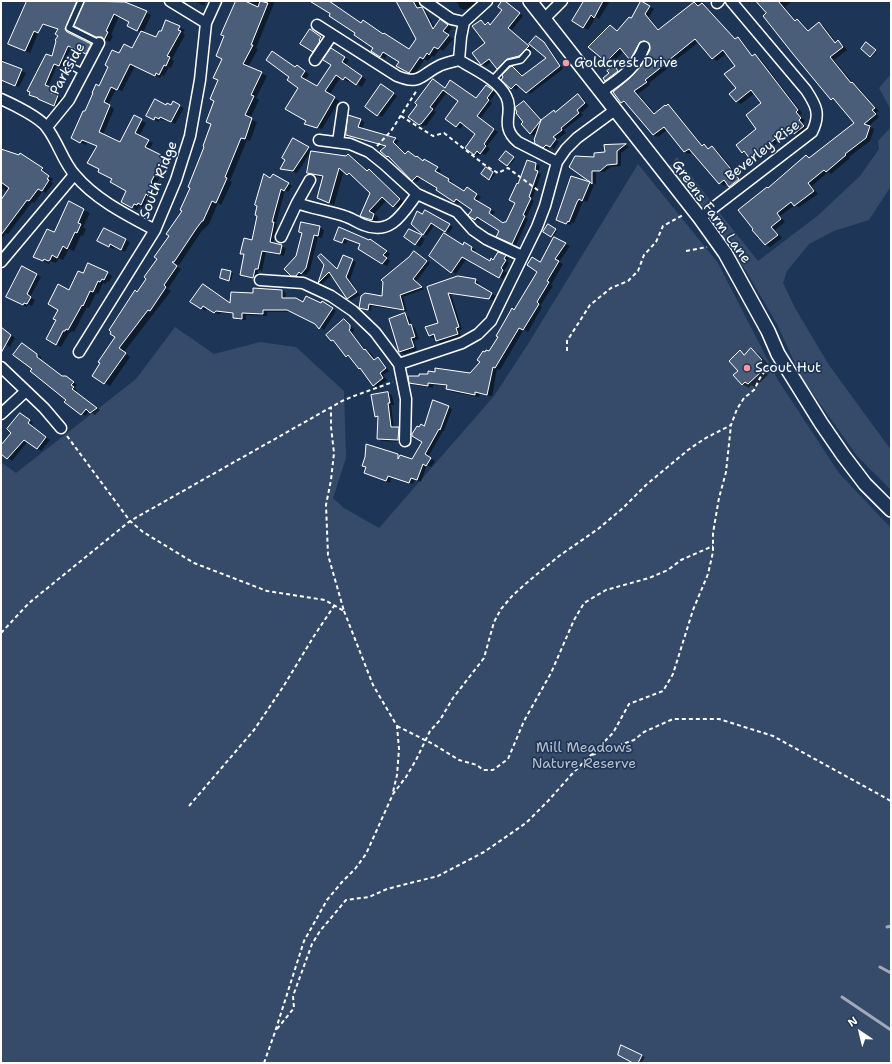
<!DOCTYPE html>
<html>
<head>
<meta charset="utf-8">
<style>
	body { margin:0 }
	#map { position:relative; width:892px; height:1064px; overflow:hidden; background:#1d3557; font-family:"Shantell Sans",sans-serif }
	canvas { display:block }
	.frame { position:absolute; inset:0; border:2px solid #fff; pointer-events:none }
	.north { position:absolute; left:840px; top:1012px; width:40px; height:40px; -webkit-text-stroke:3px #1d3557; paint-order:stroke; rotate:325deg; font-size:11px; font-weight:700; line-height:16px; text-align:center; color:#fff }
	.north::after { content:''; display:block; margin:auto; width:14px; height:18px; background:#fff; clip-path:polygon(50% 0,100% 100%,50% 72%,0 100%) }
</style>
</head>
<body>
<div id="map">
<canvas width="892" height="1064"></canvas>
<div class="frame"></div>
<div class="north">N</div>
</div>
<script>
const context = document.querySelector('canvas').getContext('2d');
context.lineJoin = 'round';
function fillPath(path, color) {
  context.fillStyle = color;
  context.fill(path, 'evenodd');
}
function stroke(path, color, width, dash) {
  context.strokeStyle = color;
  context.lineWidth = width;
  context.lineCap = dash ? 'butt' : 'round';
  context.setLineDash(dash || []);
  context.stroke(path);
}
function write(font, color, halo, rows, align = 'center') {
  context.font = font + ' "Shantell Sans",sans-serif';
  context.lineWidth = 3.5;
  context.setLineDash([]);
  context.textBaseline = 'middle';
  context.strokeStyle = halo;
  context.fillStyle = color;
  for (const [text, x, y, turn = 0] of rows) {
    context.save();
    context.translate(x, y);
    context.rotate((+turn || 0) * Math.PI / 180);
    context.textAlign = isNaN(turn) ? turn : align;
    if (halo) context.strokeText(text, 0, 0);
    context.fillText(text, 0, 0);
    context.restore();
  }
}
fillPath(new Path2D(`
	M891 74V110L879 88Z
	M891 127V186L869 220 834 231 809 244 787 271 783 283 795 308 829 365 891 450V490L857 456 801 377 777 324 746 271 713 226 706 213 669 167 672 163 677 157 715 207 758 261 816 217 827 207 860 176 879 149 878 141Z
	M638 164 718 263 778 380 839 473 891 528V1063H1V462L16 473 136 379 175 327 214 354 260 342 296 347 344 391 346 458 333 498 344 508 379 528 494 396 528 344Z`), '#364b69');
fillPath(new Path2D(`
	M27 1H51L30 53 14 46Z
	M64 1H81L69 29V33L94 46 90 55 71 48 62 67 57 65 48 87 56 91 54 95 61 98 57 107 39 99 59 35Z
	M86 1H123L146 12 151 15 143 33 156 38 161 33 167 21 185 30 183 33 185 35 172 59 174 61 171 68 169 67 164 76 162 75 160 78 135 66 122 91 116 89 108 105 114 109 103 135 120 143 134 116 146 123 139 136 153 143 149 150 166 159 164 161 167 162 155 186H156L155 189 157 190 153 198 151 196 146 207 143 205V207L140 206 137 210 122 201 128 191 100 169 98 146 87 142 86 145 77 141 85 113 99 87 120 55 133 49 141 32 134 29 130 22 119 16 111 35 113 36 110 42 106 40H102L81 29ZM152 186H154L147 201 145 200Z
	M195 1H206L204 6Z
	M238 1H275L256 48 258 49 248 67 267 76 256 98 259 100 250 119 257 122 250 141 247 140 230 181 232 182 221 205 218 203 209 224 201 232 179 265 173 263 181 269 168 289 171 291 124 352 130 357 110 386 93 376 116 337 137 293 147 279 183 211 212 124 223 59Z
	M312 1H328L361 24 409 50 417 39 397 1H424L423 3 424 7 435 28 445 23 452 28 447 35 453 39 443 51 440 49 434 57 432 56 428 61 425 59 414 75 410 74 398 66 400 62 388 54 385 59 380 56 375 47 332 14Z
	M454 1H475L477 4 464 10 460 8 458 3Z
	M584 1H610L599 19 596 17 588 30 573 21Z
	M697 1H703L702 2 736 40 738 38 742 41 753 56 755 55 759 57 802 113 800 115 805 121 803 123 807 129 799 136 792 131 755 161 743 152 758 129 763 103 755 93 741 104 737 102 731 94 737 88 736 66 727 53 717 61 713 59 699 42 672 63 673 64 649 83 650 85 638 94 656 114 668 105 672 108 703 146 704 145 710 149 712 147 717 150 743 182 734 189 727 183 724 186 720 183 693 152 689 154 684 152 667 130 658 137 654 135 627 103 626 104 622 102 631 79 642 66 651 50 649 42 644 44 634 61 630 59 624 51 611 64 607 61 610 26 618 31 631 19 642 2 654 9 649 17 659 30Z
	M757 1H792L785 7 796 21 798 20 802 23 809 31 819 23 824 26 836 43 838 42 842 44 847 50 834 60 854 84 857 86 879 111 876 113 879 117 869 126 874 129 870 141 849 157 850 158 831 174 828 172 812 186 818 194 799 207 795 205 780 216 785 222 775 230 782 238 770 247 766 245 754 230 768 189 807 156 810 159 855 123 836 102 832 99Z
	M507 3 523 16 511 31 532 49 523 58 511 61 501 70 498 68 492 61 486 66 482 64 486 43 481 21 487 25 488 24 491 25Z
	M310 31 324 40 317 53 302 43Z
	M540 39 548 46 563 69 530 94 520 86 516 90 503 80 512 67 523 76 548 58Z
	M868 44 877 51 872 57 862 49Z
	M331 49 349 60 346 65 366 79 362 87 350 79 348 82 341 77 329 95 339 101 322 129 305 124 307 121 296 68 302 69 309 74 305 80 317 87 332 64Z
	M1 59 10 64V65L26 73 19 87 1 80Z
	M614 67 622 74 610 82 606 80Z
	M386 87 397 96 382 117 366 107Z
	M490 88 496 93 490 101 492 103 480 119 498 132 487 146 490 149 485 155 481 153 478 156 474 154 477 134 464 124 460 129 446 119 459 101 447 92 434 110 436 112 426 126 424 125 423 127 420 124 418 105 445 89 476 99Z
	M578 95 582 97 589 106 581 113 583 115 564 130 566 133 556 140 559 142 554 149 550 146 548 149 536 142 537 132 534 136 531 134 523 124 525 122 524 102 528 104 542 120 555 112Z
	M173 103 184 108 175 124 165 118 163 121 160 119 158 122 147 115 166 107 171 106Z
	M360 120 364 122 362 130 396 139 399 141 396 145 406 154 417 158 418 157 424 162 425 160 441 170 439 174 453 182 452 184 465 192 471 191 481 197 477 202 495 212 492 216 504 224H506L517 203 519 185 536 164 540 166 538 173 541 174 532 200 534 201 526 218 528 219 516 245 502 239 500 231 481 219 479 221 475 219 473 210 460 201 458 204 455 201 437 190 439 188 421 178 417 182 413 180 392 159 382 151 387 146 351 137 347 134Z
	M294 139 312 150 297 173 285 170 281 168 287 160Z
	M626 145 629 147 621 153V166L611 167 604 172H596V185L570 167 606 153 605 146Z
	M1 152 25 157 46 172 45 174 53 179 51 182 53 183 46 193 43 191 34 203 32 202 8 234 6 233 1 240V202L8 192 1 188Z
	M506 152 515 159 509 166 500 160Z
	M349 155 354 158 368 171 369 170 374 173 405 203 399 209 387 200 374 214 379 218 377 223 361 215 372 192 354 176 353 177 344 171 334 205 323 200 324 178 313 176 308 173 347 157Z
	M486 169 495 174 491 180 482 174Z
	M273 175 292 186 288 192 285 190 276 224 277 225 273 244 286 248 284 256 266 252 262 271 258 270 257 279 245 277 241 275 245 255 241 253 253 241 271 179Z
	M572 177 594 185 587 202 583 201 574 223 572 222 571 225 561 222Z
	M69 203 90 213 83 227 86 229 83 236 81 235 74 251 69 249 63 260 59 258 56 263 50 261 49 264 41 260Z
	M425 211 453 227 449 233 435 224 427 236 423 234 422 215Z
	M548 225 557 231 553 237 570 246 559 262 563 264 551 285 553 286 540 306 542 307 528 332 524 329 500 370 497 369 492 396 480 394 479 397 452 392 447 389 448 386 433 385V388L415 385 410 382 471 374 490 353 539 271 540 263 554 238 544 232Z
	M319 227 324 230 322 238 318 237 310 270 306 275 303 274 300 278 296 277 291 275 303 234 300 232Z
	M340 228 374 242 390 254 387 258 390 261 387 266 359 249 362 244 348 239 346 244 335 240Z
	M104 229 130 242 125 252 115 246 113 249 98 241Z
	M409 231 425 239 420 247 405 237Z
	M465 244 476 250 474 253 490 263 505 256 509 258 507 262 509 263 504 271 507 273 503 279 467 258 456 274 430 256 463 246Z
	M418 254 430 263 416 282 424 289 403 297 407 311 372 306 371 311 360 307 382 297Z
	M321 256 338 270 352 260 356 262 350 280 360 295 352 300 348 298 332 275 322 284 319 282 325 265ZM333 269 326 276V273Z
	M22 267 41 277 30 297 35 300 32 306 28 304 27 307 7 296Z
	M223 270 233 273 231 281 223 278Z
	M107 273 112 276 109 282 107 281 106 284 103 283 98 294 96 293 89 308 87 307 74 332 72 331 70 333H69L61 347 47 339 57 320 69 291 84 274Z
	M475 280 479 282 478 286 496 296 493 300 451 294 462 329 459 330 461 336 440 343 437 340 436 337 433 338 429 336 439 324 428 288Z
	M282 290 286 293 285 299 303 303 327 305 336 311 324 330 316 324 293 312H267V316L246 315V320H238L234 317V314L220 313 219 315 208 307 205 311 192 302 231 304 254 294Z
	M405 315 409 317 412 326 415 328 419 339 414 341 417 350 404 354 400 352 390 320Z
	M344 320 354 329V331L352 333 365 349 370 352 376 360 378 358 382 361 389 371 383 375 387 380 378 387 373 385 352 358 347 356 336 342 332 341Z
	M1 327 15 338 10 347 1 341Z
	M26 346 41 357V360L63 377 70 379 77 385 74 388 77 390 76 392 100 410 95 415 89 411 86 416 82 414 33 369Z
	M751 350 758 353 768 364 762 369 768 375 755 387 751 385 749 388 742 384 739 371 740 352 746 355Z
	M388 393 392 395 394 405H391L394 428H398L402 430V442L382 441 378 439 379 418 376 416Z
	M448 406 452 409 444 431H443L428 457 435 461 431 467 427 465 421 482 415 479 413 484 392 477 390 483 369 475 367 468 363 466 397 455 412 460 423 441 420 428 424 427Z
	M24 416 33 423 31 426 50 440 41 451 28 441 12 461 1 453V446Z
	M622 1047 645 1057 642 1063H635Z`), '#0007');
stroke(new Path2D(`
	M887 927 891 926
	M880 967 891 973
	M842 997 891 1030`), '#a0aab8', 3);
const building = new Path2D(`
	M27 1H77L65 29 67 32 91 44 86 54 68 46 59 66 54 64 45 85 53 88 51 93 58 95 54 106 38 99V98L29 95 30 92 27 91 46 54 52 56 56 41 55 40 58 36 55 34 58 29 43 24 38 33 34 31 25 51 8 44Z
	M85 1 125 2 147 11 137 31 127 26 129 22 114 14 106 31 108 32 104 40 102 37H96L74 26Z
	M236 1H245L258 7 260 1 268 3 251 45H253L243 64 262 72 251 95 254 96 245 115 252 118 245 139 241 138 225 177 227 178 216 203 212 201 203 221H202L196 229 174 262H172L177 266 164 285 166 287 150 311 148 310 119 348 126 353 104 384 92 376 100 363 98 362 115 337 110 334 111 332 109 330 135 290 137 292 146 279 144 277 157 259 154 257 169 236 166 234 182 211 180 210 190 188 188 187 204 147 203 146 211 124 206 122 214 101 210 99 218 80 213 78 222 59 216 56 224 36 221 35Z
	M310 1H329L361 23 363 20 383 34 384 33 409 49 416 39 396 1H413L417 8 422 7 433 29 440 19 448 25 443 31 449 35 438 49 434 47 429 55 427 53 423 59 420 57 409 73 407 72 396 66 399 62 383 52 380 57 371 51 373 48 354 35 355 33 329 16 330 14Z
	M502 1H505L520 13 508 28 529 46 519 56 507 59 497 69 489 59 481 65 472 53 485 43 472 26 481 20 485 25 488 22 490 25 502 10 498 7Z
	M584 1H603L594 18 591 15 583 28 572 21Z
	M641 1 650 6 645 14 658 30 694 2 698 6 702 3 735 39 738 37 752 56 755 54 798 110 796 112 801 118 799 120 804 126 794 134 789 128 750 159 744 151 742 153 736 145 756 129 746 115 761 103 751 90 736 102 729 94 736 88 724 74 735 66 723 50 712 59 695 39 669 60V61L645 80 647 82 634 91 654 114 665 105 666 106 668 104 702 146 704 144 708 149 712 146 739 179 729 187 724 180 719 184 689 149 684 152 664 127 653 135 624 101 621 103 613 92 630 78 641 66 650 50 649 43 644 41 640 42 630 60 620 48 606 62 588 47 610 25 617 31 629 17 631 18Z
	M756 1H778L795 21 797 19 808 31 819 22 835 43 838 40 843 47 830 57 851 83 852 82 875 108 872 110 876 114 864 124 870 126 866 138 845 154 846 155 826 172 824 170 808 183 814 191 794 206 791 202 777 213 781 219 771 227 778 235 765 245 752 230 753 229 738 210 767 187 768 188 806 155 809 158 854 123 833 98 831 100 793 54 763 16 766 13Z
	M166 20 180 26 178 30 181 31 167 56 170 57 166 66 164 65 159 75 156 73 155 76 130 64 117 90 111 87 104 102 110 105 99 132 120 142 134 115 142 119 135 133 149 140 145 147 161 155 160 157 163 159 151 182 152 183 150 186 153 187 148 196 146 194 141 205 138 203 137 205 134 204 132 208 121 202 126 191 110 182 112 179 98 172 99 169 87 163 97 146 82 140 80 143 71 138 83 111H85L93 93H92L96 84 99 86 108 67 105 65 112 50 119 53 124 44 132 48 141 31 156 37 159 31H161Z
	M310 29 321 37 319 40 320 41 313 52 300 44Z
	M536 36 544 42 560 66 526 93 516 84 511 89 501 80 503 77 502 75 510 67 512 66 522 76 546 58 529 44Z
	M866 42 876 50 870 57 861 49Z
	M331 48 345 57 342 62 362 76 356 85 345 77 343 80 336 75 325 91 335 97 317 128 304 124 306 121 285 109 298 88 287 80 289 77 266 60 272 51 295 67 297 65 305 71 301 77 317 86 331 65 323 60Z
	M1 61 22 69 15 86 1 80Z
	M614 65 618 71 605 81 603 78 609 73 607 71Z
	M433 79 445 88 450 80 476 98 486 85 493 90 487 98 489 100 477 116 494 129 484 144 486 146 480 154 477 151 474 155 465 148 475 134 460 122 456 127 445 119 458 101 443 90 430 107 433 109 421 124H420L419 125 408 117 417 105 415 103Z
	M381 84 394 93 377 116 365 107Z
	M578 94 585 103 577 110 579 113 561 128 562 130 553 137 556 139 550 147 546 145 543 148 534 143 535 141 534 140 541 120 554 110 555 112Z
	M155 99 166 105 167 103 171 105 173 101 180 105 171 122 160 117 159 119 155 117 154 120 146 116Z
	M524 101 541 120 530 134 521 124 523 122 516 113 517 112 515 108Z
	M348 115 361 119 358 127 396 138 393 142 405 154 408 151 416 157 417 156 423 161 424 159 438 167 435 171 449 179 448 181 464 191 467 187 477 194 474 199 491 209 489 213 503 223 504 222H506L515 203 509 200 517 183 518 184 527 160 536 163 535 170 538 171 529 197 531 198 523 215 525 216 512 244 496 237 499 231 477 217 475 220 470 217 468 215 472 210 456 199 454 202 436 190 437 188 417 176 412 181 388 156 387 157 380 151 386 146 346 135Z
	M293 138 309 147 293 171 280 169 285 160 282 158Z
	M626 144 617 151V164L607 165 600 171H592V184L590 182 582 201 579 199 577 202 569 222 568 221 566 224 556 220 571 176 590 182 569 167 575 156 594 157V153L605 152 604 145Z
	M1 149 19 155 20 153 43 168 41 170 49 176 47 179 49 180 42 191 38 189 29 201 27 200 1 235V200L9 188 1 182Z
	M311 151 346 156 348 154 367 171 369 169 400 199 393 207 382 197 369 211 374 214 372 220 362 217 360 216 370 193 349 173 347 175 339 168 329 203 317 198 323 176 307 173Z
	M506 151 514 157 507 166 499 160Z
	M486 167 493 172 489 180 481 174Z
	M264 174 270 178 273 174 289 183 284 191 281 189 272 222H274L270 242 282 245 280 254 262 251 258 269H255L253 278 240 275 244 254H240L244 238 252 240 257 216 255 215 257 206 255 205Z
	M69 201 84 209 78 223 81 224 77 233 75 232 67 249 63 246 57 258 52 255 50 260 48 261 44 259 43 261 33 257 47 229 54 232Z
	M425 210 450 224 445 232 431 223 423 235 411 224 417 211 422 214Z
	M301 222 320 226 318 236 314 235 306 268 301 274 299 272 296 276H291L284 269 296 256 302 233 299 232Z
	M548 224 556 229 551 237 543 232Z
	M339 227 369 240 370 239 387 251 383 255 387 258 382 264 358 249 360 244 344 238 342 243 334 240Z
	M104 228 126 239 121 250 110 244 109 247 97 241Z
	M409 229 422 235 415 245 404 237Z
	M444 233 463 245 464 242 472 247 471 250 490 261 491 258 493 260 498 252 506 255 504 259 506 260 501 268 503 270 499 278 462 257 451 273 429 256Z
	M554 237 566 243 555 259 559 261 547 281 549 282 537 302 539 304 523 330 519 328 495 368 493 367 487 395 475 392V395L446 389 447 385 428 383V386L409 383 408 376H419V374H428V371L435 372V368L470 373 480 362 477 360 483 351 485 352 486 350 489 351 498 337 496 336 507 317 512 308 514 310 537 272 527 265 532 257 540 262Z
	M414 251 427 261 413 279 422 287 400 295 404 310 369 304 368 310 359 308 361 296 365 293 382 296 383 282 381 280 409 257Z
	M321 254 337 269 343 255 353 259 346 277 357 292 347 299 329 272 318 283 324 265 318 257Z
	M88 263 108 272 104 280 102 279 100 282 98 281 93 292 90 291 83 306 82 305 68 330 66 329 65 331H63L56 345 46 339 56 320 53 319 58 310 48 304 58 284 69 290 78 271 83 273Z
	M22 266 37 274 27 294 31 297 27 304 24 303 23 305 6 297Z
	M222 269 231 271 229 281 220 278Z
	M458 276 476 279 475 283 492 293 489 299 448 293 459 327 456 328 458 334 436 341 434 334 429 336 425 327 438 323 427 287Z
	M203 284 230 303 231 292 253 293V288L282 290V298H296L303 302 306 296 321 303 322 301 333 308 319 329 315 324 287 310H263V314L242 313V319L233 318V313L216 311 214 313 203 306 201 309 190 302Z
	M405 313 409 325 411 324 415 337 411 338 414 347 399 352 389 319Z
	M344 319 350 325V329L349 330 364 350 365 349 374 360 378 357 386 368 380 373 383 378 373 386 360 368 359 369 348 355 346 357 333 340 331 341 326 335Z
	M1 327 11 335 1 353Z
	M22 343 37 354V357L62 376H66L74 382 71 385 74 387 72 389 97 408 90 413 86 409 81 415 64 402 66 400 30 371 32 369 13 355Z
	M751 348 762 360 756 365 762 371 748 384 745 382 742 385 733 375 738 371 729 361 740 350 744 355Z
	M388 392 390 403H388L391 427H399L398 440 377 439 378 416 375 417 371 395Z
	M433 400 449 406 440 430 439 429 425 454 431 458 426 466 423 464 417 480 411 478 409 483 388 476 386 481 364 473 366 467 362 466 365 457 366 444 398 454V459L400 455 412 459 422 442 412 436V434L417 426 419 427 421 424 424 426Z
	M20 413 30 420 28 423 46 437 37 449 24 440 7 459 1 454V445L11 433 7 429Z
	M621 1045 642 1055 638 1063H633L618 1055Z`);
fillPath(building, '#4a5d79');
stroke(building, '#fff', 1);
const service = new Path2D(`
	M81 1 69 28 99 43
	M67 64 84 73
	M492 80 508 63 521 60 527 53`);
const minor = new Path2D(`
	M170 1 206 23
	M425 1 451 19 464 22
	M717 3 719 1
	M544 19 562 1
	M317 25 397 76C421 86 421 74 441 65 447 63 453 61 459 60 475 70 497 79 506 96 515 113 498 125 518 142L557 162
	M315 60 332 35
	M459 60 461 37 464 22 487 1
	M601 92C620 78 635 70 644 47
	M1 99C12 104 41 118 47 128 58 142 63 162 75 175 96 200 127 215 155 230
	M47 127 69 100 99 43
	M319 140 350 144 369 152 384 164 417 194 457 212 473 230 486 239 522 256
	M338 142 343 108
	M297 203C313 209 331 211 347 217 353 219 358 223 364 225 391 236 403 213 417 194
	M700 218 812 132C821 114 816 105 806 90L731 1
	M281 237 297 203 310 180
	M1 262 74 175
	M260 280 303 283 331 296 353 311 375 332 399 364 406 399 405 441
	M79 352 155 230 176 180 190 136 200 80 206 23 216 1
	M399 364 462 343 478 334 491 321 537 227 545 206 557 162 566 149 577 138 615 110
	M1 367 44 408 61 428
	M1 414 26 391`);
const tertiary = new Path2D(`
	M530 1 700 218 725 253 768 331 778 354 821 423 843 455 865 484 891 510`);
stroke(service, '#fff', 8);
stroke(minor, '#fff', 13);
stroke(tertiary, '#fff', 16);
stroke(new Path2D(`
	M401 116 433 136 444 133 486 166 498 173 508 168 539 191
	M377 146 391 131 417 90
	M686 251 707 247
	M567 351V341L590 305 611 288 628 281 638 271 644 255 656 242 663 226 683 215
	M67 436 130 521 143 532 194 563 267 591 325 600 344 611 328 555 326 505 331 480 334 453 331 427V407
	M344 611 373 685 397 726 399 749 397 775 393 792
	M1 633 29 603 130 521 342 401 354 396 393 382
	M397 726 433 744 459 760 477 765 483 770H493L508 759 524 721 551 673 574 620 584 603 606 590 649 578 668 570 681 560 713 546
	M592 755 634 740 644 732 673 719H719L773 736 891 801
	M189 806 254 730 283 687 314 636 334 606
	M277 1029 294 1008 293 996 312 944 320 931 346 900 369 897 387 889 438 876 484 852 526 823 548 801 571 775 613 733 629 704 663 691 673 674 693 610 708 574 713 552V533L719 498 726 472 731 425
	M264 1063 275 1032 304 941 327 900 342 882 355 869 366 854 393 794 406 777 416 760 430 731 440 720 453 698 484 658 494 622 501 609 513 595 530 580 559 556 598 529 623 508 646 485 688 450 704 439 731 425 737 409 744 398 754 390 760 378 771 363`), '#fff', 2, [4, 3]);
stroke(service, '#1d3557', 5);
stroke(minor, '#1d3557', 10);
stroke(tertiary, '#1d3557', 13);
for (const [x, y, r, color] of [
	[566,63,4,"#ff9aa2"],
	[747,368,4,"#ff9aa2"]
]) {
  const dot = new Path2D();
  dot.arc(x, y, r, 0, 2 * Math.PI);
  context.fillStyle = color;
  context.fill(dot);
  stroke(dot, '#1d3557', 1.5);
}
write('14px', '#fff', '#1d3557', [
	["Goldcrest Drive",574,63],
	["Scout Hut",755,368]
], 'left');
write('14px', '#fff', '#1d3557', [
	["Parkside",68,69,-61],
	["Beverley Rise",763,151,-38],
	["South Ridge",159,180,-69],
	["Greens Farm Lane",711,212,54]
]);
write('14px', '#b9c0ca', '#1d3557', [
	["Mill Meadows",584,748],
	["Nature Reserve",584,764]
]);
</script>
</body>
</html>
